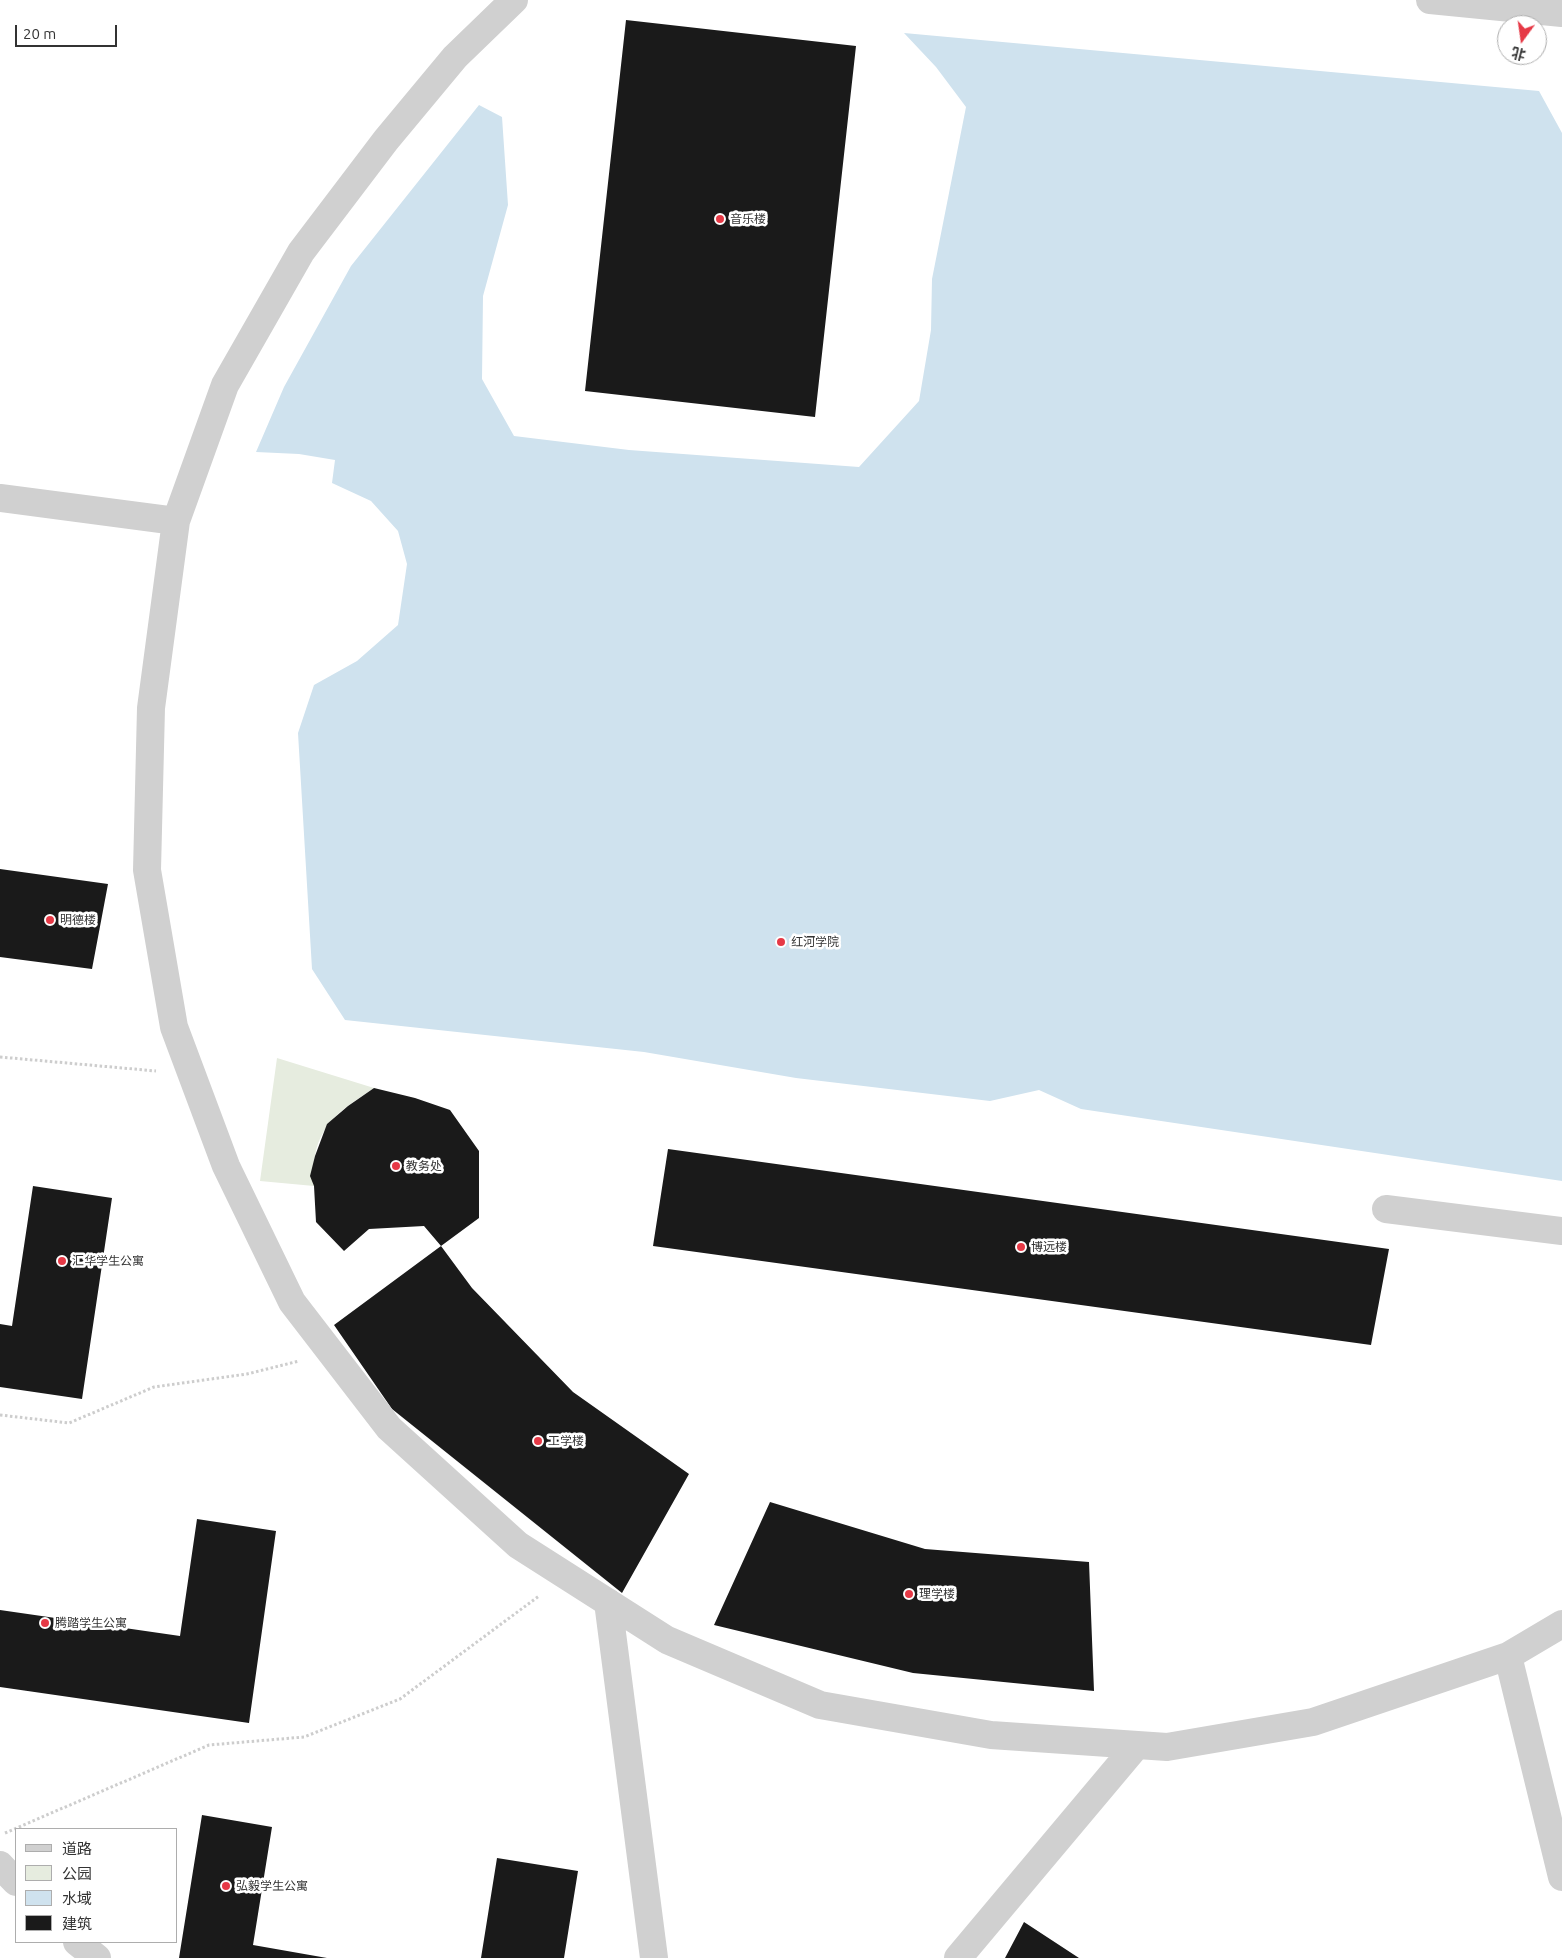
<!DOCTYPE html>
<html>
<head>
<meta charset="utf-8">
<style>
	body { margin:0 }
	#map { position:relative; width:1562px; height:1958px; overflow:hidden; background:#fff; font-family:Ubuntu,"Noto Sans SC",sans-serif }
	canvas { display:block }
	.legend { position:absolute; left:15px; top:1828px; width:162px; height:115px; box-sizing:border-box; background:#fff; border:1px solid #adadad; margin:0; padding:6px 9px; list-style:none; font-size:15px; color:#333 }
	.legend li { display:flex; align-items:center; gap:10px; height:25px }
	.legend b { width:25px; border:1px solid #adadad }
	.north { position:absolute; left:1497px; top:15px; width:50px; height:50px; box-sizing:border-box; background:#fff; border:1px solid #adadad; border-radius:50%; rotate:194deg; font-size:14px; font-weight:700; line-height:20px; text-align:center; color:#333 }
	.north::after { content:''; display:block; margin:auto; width:18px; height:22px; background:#e63946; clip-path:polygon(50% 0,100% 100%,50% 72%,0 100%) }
	.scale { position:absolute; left:15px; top:25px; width:102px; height:22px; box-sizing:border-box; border:2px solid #333; border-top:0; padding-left:6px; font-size:15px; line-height:18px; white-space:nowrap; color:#333; -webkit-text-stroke:4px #fff; paint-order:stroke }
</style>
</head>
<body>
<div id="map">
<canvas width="1562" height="1958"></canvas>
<ul class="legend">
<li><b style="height:6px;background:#d0d0d0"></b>道路</li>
<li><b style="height:14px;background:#e6ecdf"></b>公园</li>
<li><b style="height:14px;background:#cfe2ee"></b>水域</li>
<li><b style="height:14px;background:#1a1a1a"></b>建筑</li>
</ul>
<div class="north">北</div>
<div class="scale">20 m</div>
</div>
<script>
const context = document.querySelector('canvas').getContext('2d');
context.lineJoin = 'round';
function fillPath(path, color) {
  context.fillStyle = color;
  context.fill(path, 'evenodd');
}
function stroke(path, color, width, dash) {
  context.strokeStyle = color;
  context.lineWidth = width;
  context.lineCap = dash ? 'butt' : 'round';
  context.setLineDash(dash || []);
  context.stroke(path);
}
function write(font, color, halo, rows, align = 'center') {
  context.font = font + ' Ubuntu,"Noto Sans SC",sans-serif';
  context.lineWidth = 5;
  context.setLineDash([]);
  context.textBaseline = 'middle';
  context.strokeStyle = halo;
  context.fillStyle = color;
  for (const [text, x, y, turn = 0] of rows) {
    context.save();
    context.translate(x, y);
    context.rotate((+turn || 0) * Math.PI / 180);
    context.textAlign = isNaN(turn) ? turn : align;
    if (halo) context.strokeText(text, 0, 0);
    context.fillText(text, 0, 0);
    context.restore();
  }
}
fillPath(new Path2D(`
	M277 1058 374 1088C346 1107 322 1120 315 1155 313 1165 314 1177 314 1186L260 1181Z`), '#e6ecdf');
fillPath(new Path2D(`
	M904 33 1539 91 1562 133V1181L1081 1109 1039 1090 990 1101 796 1078 644 1052 345 1020 312 969 298 733 314 685 357 661 398 625 407 564 398 531 371 501 332 483 335 460 299 454 256 452 284 387 351 266 479 105 502 117 508 205 483 296 482 379 514 436 629 450 859 467 919 401 931 330 932 279 966 107 936 67Z`), '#cfe2ee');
fillPath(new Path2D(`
	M626 20 856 46 815 417 585 391Z
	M0 869 108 884 92 969 0 957Z
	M374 1088 415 1098 450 1110 479 1151V1218L441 1246 424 1226 369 1229 344 1251 316 1222 314 1186 310 1176 315 1156 327 1124 348 1106Z
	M668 1149 1389 1249 1371 1345 653 1246Z
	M33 1186 112 1198 82 1399 0 1387V1324L12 1326Z
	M441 1246 472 1288 573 1392 689 1474 622 1593 392 1409 334 1325Z
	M770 1502 925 1549 1089 1562 1094 1691 913 1673 714 1625Z
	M197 1519 276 1531 249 1723 0 1687V1610L180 1636Z
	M202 1815 272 1827 253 1945 327 1958H179Z
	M497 1858 578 1871 564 1958H481Z
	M1024 1922 1079 1958H1005Z`), '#1a1a1a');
stroke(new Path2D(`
	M0 1057 156 1071
	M0 1415 69 1423 154 1387 247 1374 299 1361
	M5 1833 209 1745 304 1737 400 1699 539 1596`), '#cdcdcd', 3, [2.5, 2.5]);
stroke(new Path2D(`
	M514 0 455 57 386 140 301 252 225 385 176 521 151 708 147 870 174 1027 226 1166 292 1302 389 1428 518 1545 667 1640 820 1705 991 1735 1167 1747 1313 1722 1508 1656 1562 1624
	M1430 0 1562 13
	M0 498 176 521
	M1386 1209 1562 1231
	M608 1602 654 1958
	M1508 1656 1562 1877
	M0 1865 16 1882
	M77 1942 97 1958
	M958 1958 1136 1746`), '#d0d0d0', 28);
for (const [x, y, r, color] of [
	[720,219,5,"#e63946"],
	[50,920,5,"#e63946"],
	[781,942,5,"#e63946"],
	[396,1166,5,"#e63946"],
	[1021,1247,5,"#e63946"],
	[62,1261,5,"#e63946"],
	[538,1441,5,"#e63946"],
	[909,1594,5,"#e63946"],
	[45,1623,5,"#e63946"],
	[226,1886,5,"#e63946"]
]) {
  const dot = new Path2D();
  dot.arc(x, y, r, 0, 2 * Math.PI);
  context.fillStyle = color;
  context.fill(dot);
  stroke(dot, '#fff', 2);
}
write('12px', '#333', '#fff', [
	["音乐楼",730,219],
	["明德楼",60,920],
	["红河学院",791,942],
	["教务处",406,1166],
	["博远楼",1031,1247],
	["汇华学生公寓",72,1261],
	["工学楼",548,1441],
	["理学楼",919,1594],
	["腾踏学生公寓",55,1623],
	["弘毅学生公寓",236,1886]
], 'left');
</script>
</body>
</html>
